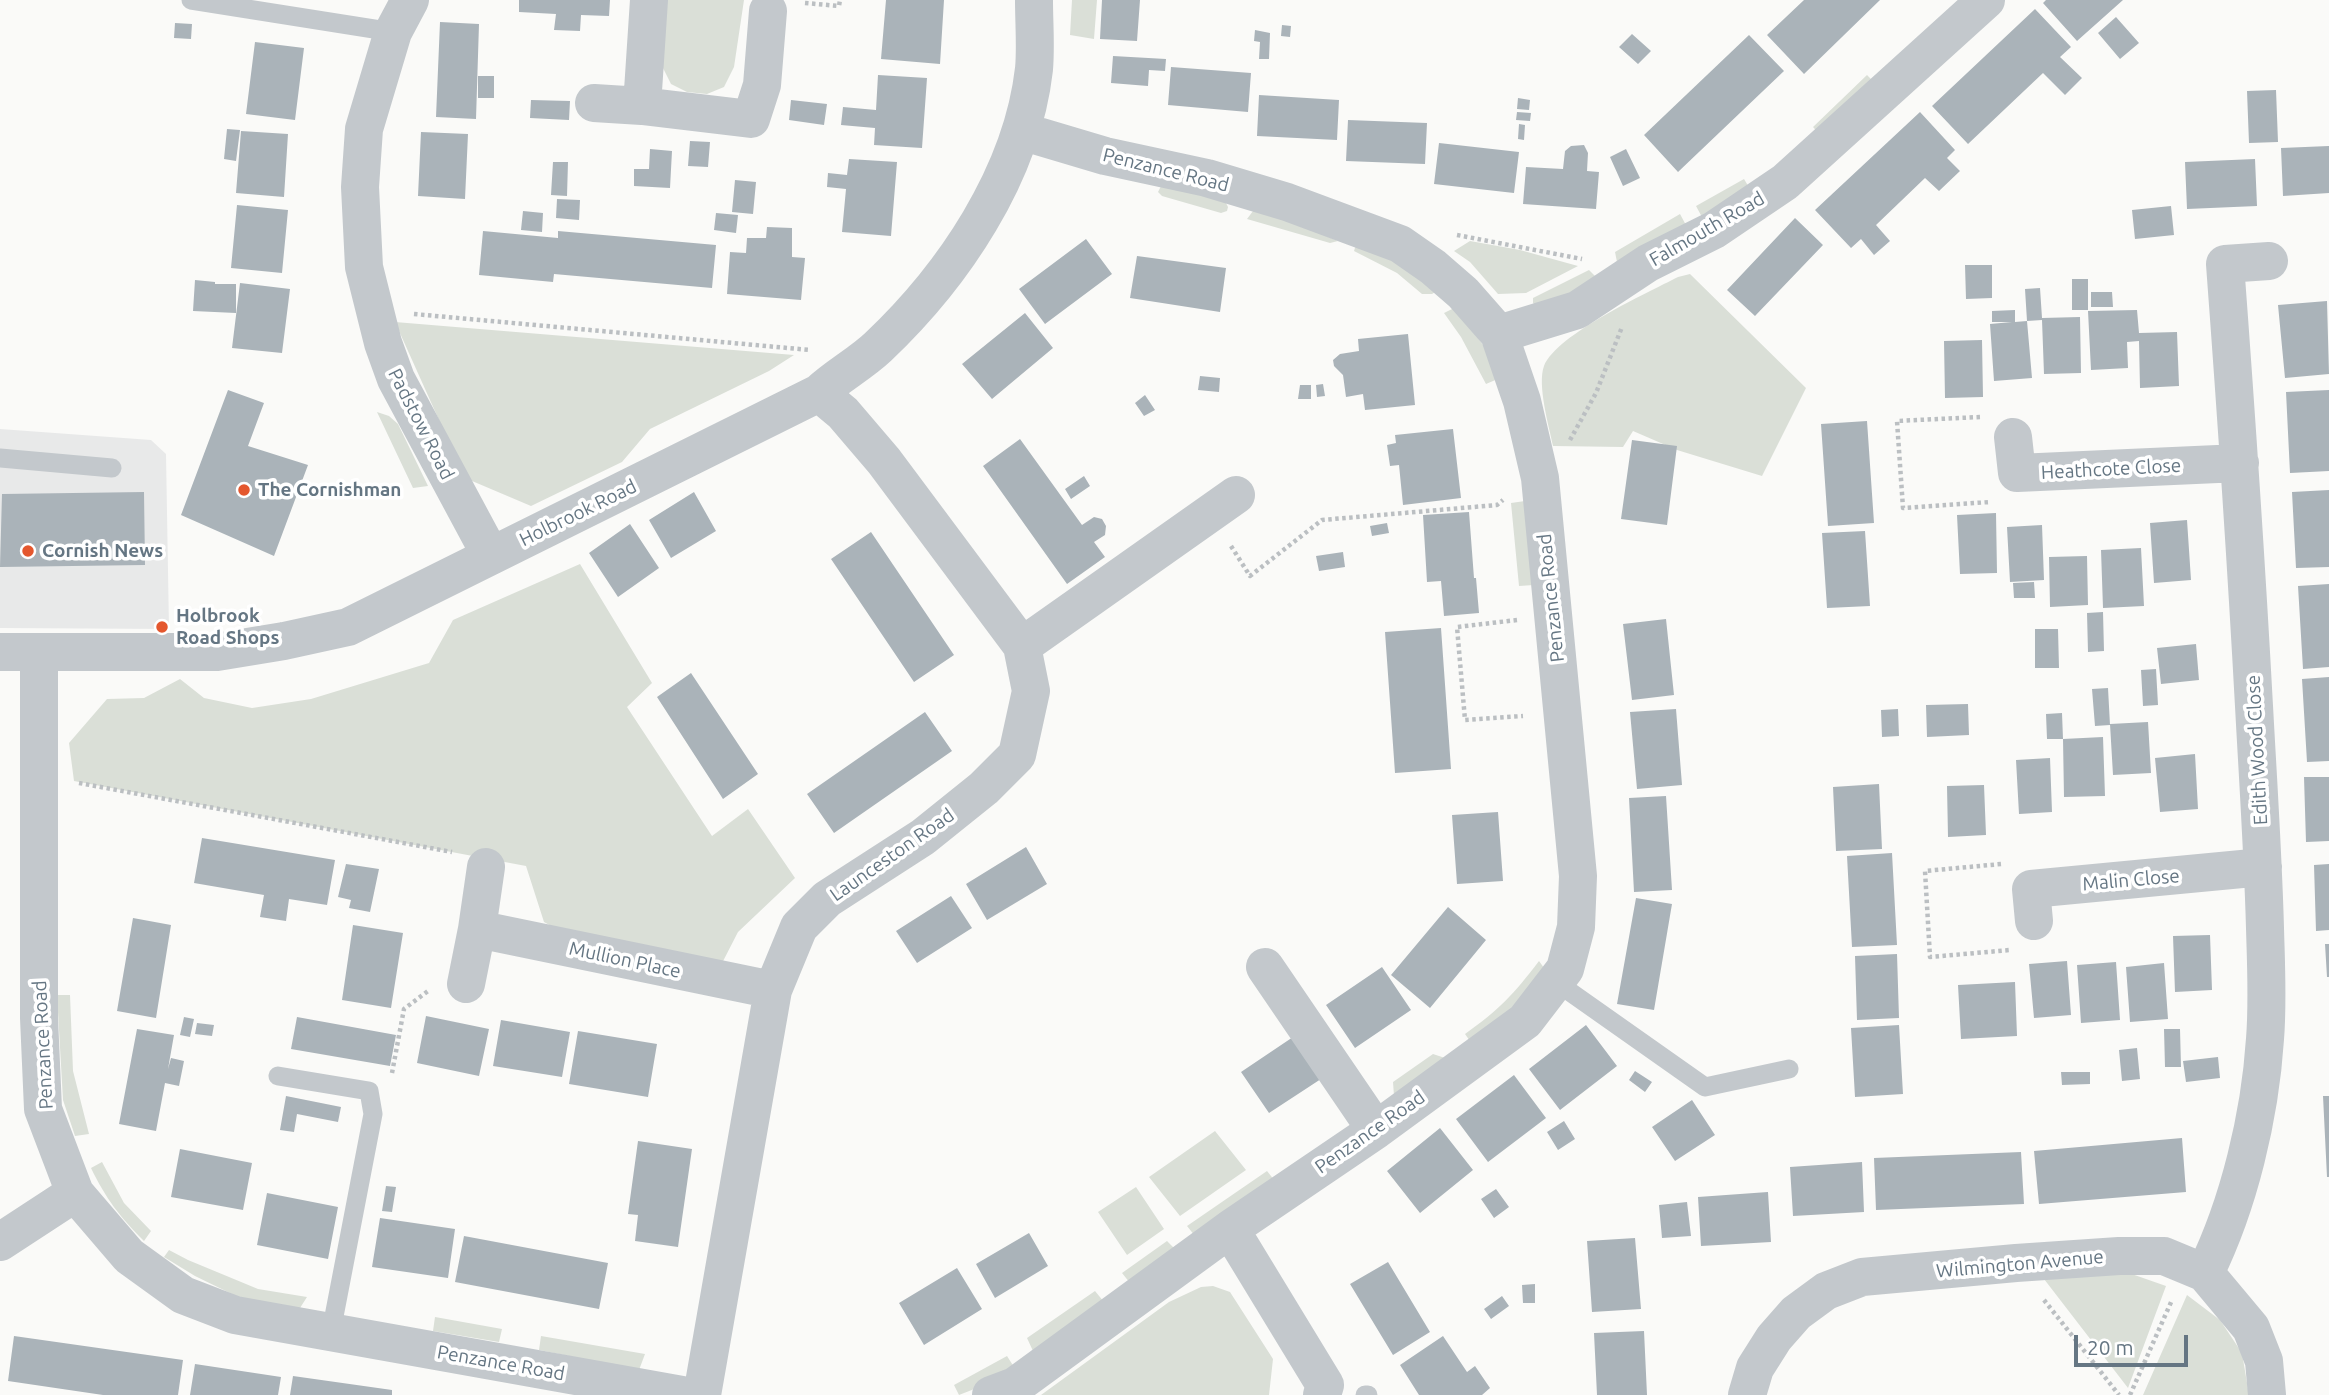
<!DOCTYPE html>
<html>
<head>
<meta charset="utf-8">
<style>
	body { margin:0 }
	#map { position:relative; width:2329px; height:1395px; overflow:hidden; background:#fafaf8; font-family:Ubuntu,sans-serif }
	canvas { display:block }
	.scale { position:absolute; left:2074px; top:1335px; width:114px; height:32px; box-sizing:border-box; border:4px solid #657683; border-top:0; padding-left:9px; font-size:21px; line-height:24px; white-space:nowrap; color:#657683; -webkit-text-stroke:5px #fff; paint-order:stroke }
</style>
</head>
<body>
<div id="map">
<canvas width="2329" height="1395"></canvas>
<div class="scale">20 m</div>
</div>
<script>
const context = document.querySelector('canvas').getContext('2d');
context.lineJoin = 'round';
function fillPath(path, color) {
  context.fillStyle = color;
  context.fill(path, 'evenodd');
}
function stroke(path, color, width, dash) {
  context.strokeStyle = color;
  context.lineWidth = width;
  context.lineCap = dash ? 'butt' : 'round';
  context.setLineDash(dash || []);
  context.stroke(path);
}
function write(font, color, halo, rows, align = 'center') {
  context.font = font + ' Ubuntu,sans-serif';
  context.lineWidth = 7;
  context.setLineDash([]);
  context.textBaseline = 'middle';
  context.strokeStyle = halo;
  context.fillStyle = color;
  for (const [text, x, y, turn = 0] of rows) {
    context.save();
    context.translate(x, y);
    context.rotate((+turn || 0) * Math.PI / 180);
    context.textAlign = isNaN(turn) ? turn : align;
    if (halo) context.strokeText(text, 0, 0);
    context.fillText(text, 0, 0);
    context.restore();
  }
}
fillPath(new Path2D(`
	M0 429 151 440 166 454 169 629 0 628Z`), '#e8e9e9');
fillPath(new Path2D(`
	M665 0H744L734 67 724 87 707 94 687 92 671 84 660 62Z
	M1072 0H1097L1094 39 1070 35Z
	M1867 75 1877 85 1821 136 1813 127Z
	M1744 179 1750 189 1703 219 1696 206Z
	M1161 186 1224 199 1228 207 1227 211 1221 213 1162 196 1158 192Z
	M1256 207 1338 241 1330 243 1247 219Z
	M1680 214 1687 227 1618 267 1615 252Z
	M1359 235 1441 289 1432 294H1422L1397 273 1354 251Z
	M1470 241 1520 250 1578 266 1526 293 1498 294 1470 262 1454 251Z
	M1589 270 1597 278 1541 312 1533 303V298Z
	M1690 274 1806 388 1762 476 1677 450 1633 431 1623 447 1553 446C1549 426 1537 385 1544 366 1557 334 1647 293 1678 277Z
	M1456 307 1488 352 1500 378 1486 384 1461 337 1444 313Z
	M395 322 794 355 769 371 650 429 622 462 531 506 465 478Z
	M377 412 389 416 398 424 428 486 413 488Z
	M1525 501 1534 585 1519 586 1511 503Z
	M580 564 652 683 627 707 712 836 748 809 795 878 738 932 719 969 569 936 544 922 526 866 74 781 69 743 107 699 144 698 180 679 204 698 252 708 311 699 429 663 453 620Z
	M1539 961 1547 972 1529 998 1472 1044 1465 1034C1499 1010 1513 995 1539 961Z
	M57 995H70L73 1071 89 1134 75 1136 63 1100Z
	M1433 1054 1448 1059 1394 1096 1393 1082Z
	M1215 1131 1246 1170 1180 1216 1149 1177Z
	M102 1162 124 1203 151 1231 144 1241C120 1217 106 1199 91 1168Z
	M1267 1171 1275 1181 1195 1236 1187 1226Z
	M1136 1187 1164 1229 1127 1255 1098 1212Z
	M1167 1241 1177 1251 1130 1283 1122 1273Z
	M169 1250 188 1260 258 1289 307 1297 300 1308 238 1297 195 1276 164 1257Z
	M2126 1272 2166 1286 2128 1388 2044 1279Z
	M1213 1286 1230 1292 1273 1359 1269 1395H1041L1169 1302 1201 1287Z
	M1095 1291 1104 1302 1033 1351 1027 1338Z
	M2187 1295 2220 1320 2242 1353 2249 1395H2143Z
	M435 1317 502 1329 499 1342 433 1331Z
	M541 1336 645 1354 639 1370 539 1350Z
	M1007 1356 1014 1367 987 1384 959 1395 954 1385Z`), '#dadfd7');
fillPath(new Path2D(`
	M519 0H610L609 16 581 15 580 31 554 30 556 14 519 12Z
	M886 0H944L940 64 881 59Z
	M1102 0H1140L1137 41 1100 39Z
	M1804 0H1880L1804 74 1767 35Z
	M2046 0H2123L2077 41 2043 3Z
	M2035 9 2071 47 2060 57 2082 78 2065 95 2043 73 1968 144 1932 106Z
	M2116 17 2139 43 2120 59 2098 33Z
	M440 22 479 24 476 119 436 117Z
	M175 23 192 24 191 39 174 38Z
	M1282 25 1291 26 1290 37 1281 36Z
	M1255 30 1270 33 1269 59H1259L1260 42 1254 41Z
	M1632 34 1651 51 1638 64 1619 47Z
	M1749 35 1784 71 1678 172 1644 135Z
	M255 42 304 48 295 120 246 114Z
	M1113 56 1166 59 1165 71 1149 70 1148 86 1111 83Z
	M1171 67 1251 73 1248 112 1168 105Z
	M878 75 927 78 922 148 874 145 875 128 841 125 843 107 876 110Z
	M478 76H494V98H478Z
	M2276 90 2278 142 2249 143 2247 91Z
	M1259 95 1339 100 1337 140 1257 136Z
	M1518 98 1530 100 1529 110 1517 109Z
	M531 100 570 101 569 120 530 118Z
	M791 100 827 104 824 125 789 120Z
	M1517 112 1531 113 1530 121 1516 120Z
	M1920 112 1955 150 1947 158 1960 171 1939 191 1925 178 1876 225 1890 241 1874 255 1861 239 1851 248 1815 210Z
	M1348 120 1427 123 1425 164 1346 161Z
	M1519 124 1525 125 1524 140 1518 139Z
	M227 129 240 130 236 161 224 159Z
	M241 131 288 134 284 197 236 193Z
	M421 132 468 134 465 199 418 196Z
	M690 141 710 142 708 167 688 166Z
	M1439 143 1519 152 1514 193 1434 184Z
	M1584 145 1588 153 1587 171 1599 172 1596 209 1523 204 1526 167 1563 169 1565 151 1571 146Z
	M2329 146V193L2283 196 2281 148Z
	M650 149 672 151 670 188 634 186V169H649Z
	M1626 149 1640 178 1623 186 1610 157Z
	M849 159 897 162 891 236 842 232 846 189 827 187 828 173 847 175Z
	M2255 159 2257 206 2187 209 2185 162Z
	M553 162H568L567 196 551 195Z
	M735 180 756 182 753 214 732 212Z
	M557 199 580 200 579 220 556 218Z
	M237 205 288 210 282 273 231 268Z
	M2171 206 2174 235 2135 239 2132 210Z
	M523 211 543 213 542 232 521 230Z
	M716 213 738 215 736 233 714 230Z
	M1795 218 1823 245 1755 316 1727 290Z
	M767 227 792 228V257L805 258 801 300 727 294 730 252 746 253 747 238H766Z
	M483 231 558 238V231L716 245 712 288 554 274 553 282 479 275Z
	M1086 239 1112 274 1045 324 1019 289Z
	M1137 256 1226 268 1220 312 1130 298Z
	M1965 265H1992V298L1966 299Z
	M2072 279H2088V310H2072Z
	M195 280 215 282V284H236V313L193 311Z
	M240 283 290 289 282 353 232 348Z
	M2040 288 2042 318 2080 317 2081 373 2044 374 2042 320 2027 321 2025 289Z
	M2091 292H2112L2113 307H2091Z
	M2327 301 2329 374 2285 378 2278 305Z
	M2015 310V322L2027 321 2032 378 1994 381 1990 324 2012 322H1992V311Z
	M2137 310 2139 333 2177 332 2179 386 2140 388 2139 341 2127 342 2128 368 2091 370 2088 311Z
	M1025 313 1053 348 992 399 962 364Z
	M1408 334 1415 405 1365 410 1363 394 1346 397 1343 375 1334 366 1333 360 1340 354 1359 351 1358 339Z
	M1982 340 1983 397 1945 398 1944 341Z
	M1200 376 1220 378 1219 392 1198 390Z
	M1323 384 1325 396 1317 397 1316 385Z
	M1300 385H1311V399H1298Z
	M228 390 264 403 248 446 308 465 274 556 181 515Z
	M2329 390V471L2290 473 2286 392Z
	M1145 395 1155 410 1144 416 1135 403Z
	M1867 421 1874 523 1828 526 1821 424Z
	M1453 429 1461 498 1403 505 1399 465 1390 466 1387 445 1396 443 1395 435Z
	M1020 439 1082 525 1094 517 1102 519 1106 526 1105 535 1094 542 1105 557 1067 584 983 466Z
	M1632 440 1677 446 1667 525 1621 519Z
	M1084 476 1090 486 1071 499 1065 489Z
	M2329 490V567L2296 568 2292 492Z
	M144 492 145 565 0 567 2 494Z
	M694 492 716 531 671 558 649 520Z
	M1469 512 1474 578H1476L1479 613 1444 616 1441 581 1427 582 1423 515Z
	M1996 513 1997 573 1960 574 1957 515Z
	M2187 520 2191 580 2154 583 2150 523Z
	M1387 523 1389 533 1372 536 1370 526Z
	M630 524 659 568 618 597 589 553Z
	M2042 525 2044 580 2010 582 2007 527Z
	M1865 531 1870 606 1827 608 1822 533Z
	M871 532 954 655 914 682 831 559Z
	M2141 548 2144 606 2103 608 2101 550Z
	M1343 552 1345 567 1319 571 1316 556Z
	M2087 556 2088 605 2050 607 2049 557Z
	M2034 582 2035 598H2014L2013 583Z
	M2329 584V667L2303 669 2298 586Z
	M2103 612 2104 651 2088 652 2087 613Z
	M1666 619 1674 695 1632 700 1623 624Z
	M1441 628 1451 769 1395 773 1385 632Z
	M2035 629H2058L2059 668H2035Z
	M2196 644 2199 680 2161 684 2157 648Z
	M2156 669 2158 705 2143 706 2141 670Z
	M691 673 758 774 723 799 657 697Z
	M2329 677V761L2307 762 2302 679Z
	M2108 688 2110 725 2095 726 2092 689Z
	M1968 704 1969 735 1927 737 1926 705Z
	M1676 709 1682 785 1637 789 1630 712Z
	M1898 709 1899 736 1882 737 1881 710Z
	M925 712 952 751 834 833 807 794Z
	M2062 713 2063 739H2047L2046 714Z
	M2148 722 2151 773 2113 775 2110 724Z
	M2103 737 2105 796 2064 797 2063 739Z
	M2195 754 2198 809 2160 812 2155 758Z
	M2050 758 2052 812 2019 814 2016 760Z
	M2304 777H2329V841L2306 842Z
	M1879 784 1882 849 1836 851 1833 787Z
	M1984 785 1986 835 1948 837 1947 786Z
	M1666 796 1672 890 1634 892 1629 798Z
	M1498 812 1503 881 1457 884 1452 815Z
	M202 838 335 860 327 905 289 899 286 921 260 917 264 895 194 883Z
	M1026 847 1047 884 987 920 966 884Z
	M1892 853 1897 945 1852 947 1847 856Z
	M346 864 379 869 370 912 349 908 351 900 338 897Z
	M2329 864V930L2316 931 2314 865Z
	M951 896 972 928 917 963 896 931Z
	M1636 898 1672 904 1654 1010 1617 1004Z
	M1448 907 1486 940 1430 1008 1391 975Z
	M133 918 171 925 156 1018 117 1011Z
	M353 925 403 933 391 1008 342 1000Z
	M2210 935 2212 990 2175 992 2173 936Z
	M2325 944H2329V977H2327Z
	M1897 954 1899 1018 1857 1020 1855 956Z
	M2067 961 2071 1015 2034 1018 2029 964Z
	M2116 962 2120 1020 2081 1023 2077 965Z
	M2164 963 2168 1019 2130 1022 2126 967Z
	M1382 967 1411 1010 1355 1048 1326 1005Z
	M2015 982 2017 1036 1961 1039 1958 985Z
	M426 1016 489 1029 479 1076 417 1063Z
	M184 1017 194 1019 190 1037 180 1035Z
	M297 1017 396 1035 390 1066 291 1049Z
	M501 1020 570 1032 562 1077 493 1066Z
	M197 1023 214 1025 212 1036 195 1034Z
	M1586 1025 1617 1066 1560 1110 1529 1069Z
	M1899 1025 1903 1094 1855 1097 1851 1028Z
	M137 1029 174 1035 168 1069 171 1058 184 1061 179 1086 165 1083 156 1131 119 1124Z
	M2164 1029H2180L2181 1067H2165Z
	M578 1031 657 1044 648 1097 569 1084Z
	M1296 1035 1324 1077 1269 1113 1241 1072Z
	M2137 1048 2140 1079 2122 1081 2119 1050Z
	M2218 1057 2220 1078 2186 1082 2183 1061Z
	M1635 1071 1652 1082 1645 1092 1629 1080Z
	M2061 1072H2090V1084L2062 1085Z
	M1514 1075 1546 1118 1488 1162 1456 1119Z
	M286 1096 341 1107 338 1122 297 1114 294 1132 280 1130Z
	M2323 1096H2329V1177H2327Z
	M1692 1100 1715 1135 1675 1161 1652 1127Z
	M1564 1121 1575 1139 1558 1150 1547 1132Z
	M1440 1128 1473 1170 1420 1213 1387 1171Z
	M2182 1138 2186 1192 2039 1204 2034 1151Z
	M638 1141 692 1149 678 1247 635 1241 638 1215 628 1214Z
	M180 1149 252 1163 243 1210 171 1197Z
	M2021 1152 2024 1204 1876 1210 1874 1158Z
	M1862 1162 1864 1212 1793 1216 1790 1167Z
	M386 1186 396 1187 392 1212 382 1211Z
	M1496 1189 1509 1207 1494 1218 1481 1199Z
	M1768 1192 1771 1242 1701 1246 1698 1197Z
	M267 1193 338 1207 328 1259 257 1245Z
	M1687 1202 1691 1236 1662 1238 1659 1205Z
	M380 1218 455 1229 448 1278 372 1267Z
	M1029 1233 1048 1266 995 1298 976 1264Z
	M464 1236 608 1263 599 1309 455 1282Z
	M1635 1238 1641 1309 1592 1312 1587 1241Z
	M1388 1262 1430 1332 1393 1355 1350 1284Z
	M957 1268 982 1309 924 1345 899 1303Z
	M1535 1284V1303H1523L1522 1285Z
	M1502 1296 1509 1306 1491 1319 1484 1309Z
	M1644 1331 1647 1395H1597L1594 1333Z
	M14 1336 183 1360 178 1395H103L8 1381Z
	M1443 1336 1467 1372 1475 1366 1490 1388 1482 1395H1419L1400 1365Z
	M195 1364 281 1377 278 1395H190Z
	M293 1376 392 1390V1395H290Z`), '#aab3b9');
stroke(new Path2D(`
	M805 3 839 6 840 0
	M1457 235 1582 259
	M414 314 810 350
	M1980 417 1897 421 1903 508 1990 502
	M1570 440 1596 393 1622 327
	M1231 546 1250 576 1322 520 1497 505 1503 500
	M1517 620 1457 627 1465 720 1523 716
	M79 783 452 852
	M2001 864 1925 871 1930 957 2010 950
	M392 1073 404 1009 428 991
	M2044 1300 2119 1395
	M2130 1395 2172 1300`), '#bbbfc2', 4.5, [3.5, 3.5]);
stroke(new Path2D(`
	M191 0 393 32
	M0 458 112 468
	M1556 982 1705 1087 1789 1069
	M278 1076 369 1091 373 1114 331 1332
	M1365 1395H1368`), '#c3c8cc', 19);
stroke(new Path2D(`
	M410 0 393 32 364 129 360 187 364 267 383 343 396 379 491 556
	M649 0 642 106 751 119 762 85 768 11
	M594 103 642 106
	M1499 334 1577 310 1648 263 1714 230 1785 182 1986 0
	M2013 437 2017 473 2240 463
	M1022 646 1236 495
	M0 652H217L284 641 348 627 819 393C837 376 860 364 878 347 953 276 1022 175 1034 69 1036 47 1034 23 1034 0
	M39 652V1018L43 1109 75 1193 129 1256 183 1295 235 1315 682 1395
	M2034 921 2031 889 2263 867
	M477 929 773 990
	M1265 967 1376 1130
	M466 984 477 929 486 867
	M1230 1229 1325 1385 1322 1395
	M0 1242 75 1193
	M2205 1273C2239 1204 2260 1116 2265 1039 2268 1002 2266 965 2265 928 2263 854 2258 780 2254 706 2246 559 2236 411 2225 264L2269 261
	M702 1395 773 990 799 927 827 899 923 837 984 788 1017 755 1031 691 1022 646 884 461 843 413 819 393
	M991 1395 1015 1386 1230 1229 1376 1130 1525 1021 1565 969 1576 927 1578 876 1540 478 1522 401 1499 334 1463 293 1433 267 1400 244 1287 202 1207 178 1105 156 1021 131
	M1747 1395 1755 1368 1774 1338 1796 1313 1826 1291 1862 1277 2016 1263 2119 1256H2164L2205 1273 2251 1328 2264 1361 2267 1395`), '#c3c8cc', 38);
for (const [x, y, r, color] of [
	[244,490,7,"#e4572e"],
	[28,551,7,"#e4572e"],
	[162,627,7,"#e4572e"]
]) {
  const dot = new Path2D();
  dot.arc(x, y, r, 0, 2 * Math.PI);
  context.fillStyle = color;
  context.fill(dot);
  stroke(dot, '#fff', 2.5);
}
write('19px', '#657683', '#fff', [
	["Penzance Road",1166,170,14],
	["Falmouth Road",1707,229,-30],
	["Padstow Road",421,424,63],
	["Heathcote Close",2111,469,-3],
	["Holbrook Road",578,513,-26],
	["Penzance Road",1551,598,-96],
	["Edith Wood Close",2257,750,-93],
	["Launceston Road",892,855,-35],
	["Malin Close",2131,880,-5],
	["Mullion Place",625,960,12],
	["Penzance Road",43,1045,-93],
	["Penzance Road",1370,1132,-35],
	["Wilmington Avenue",2020,1264,-5],
	["Penzance Road",501,1363,10]
]);
write('bold 19px', '#657683', '#fff', [
	["The Cornishman",258,490],
	["Cornish News",42,551],
	["Holbrook",176,616],
	["Road Shops",176,638]
], 'left');
</script>
</body>
</html>
